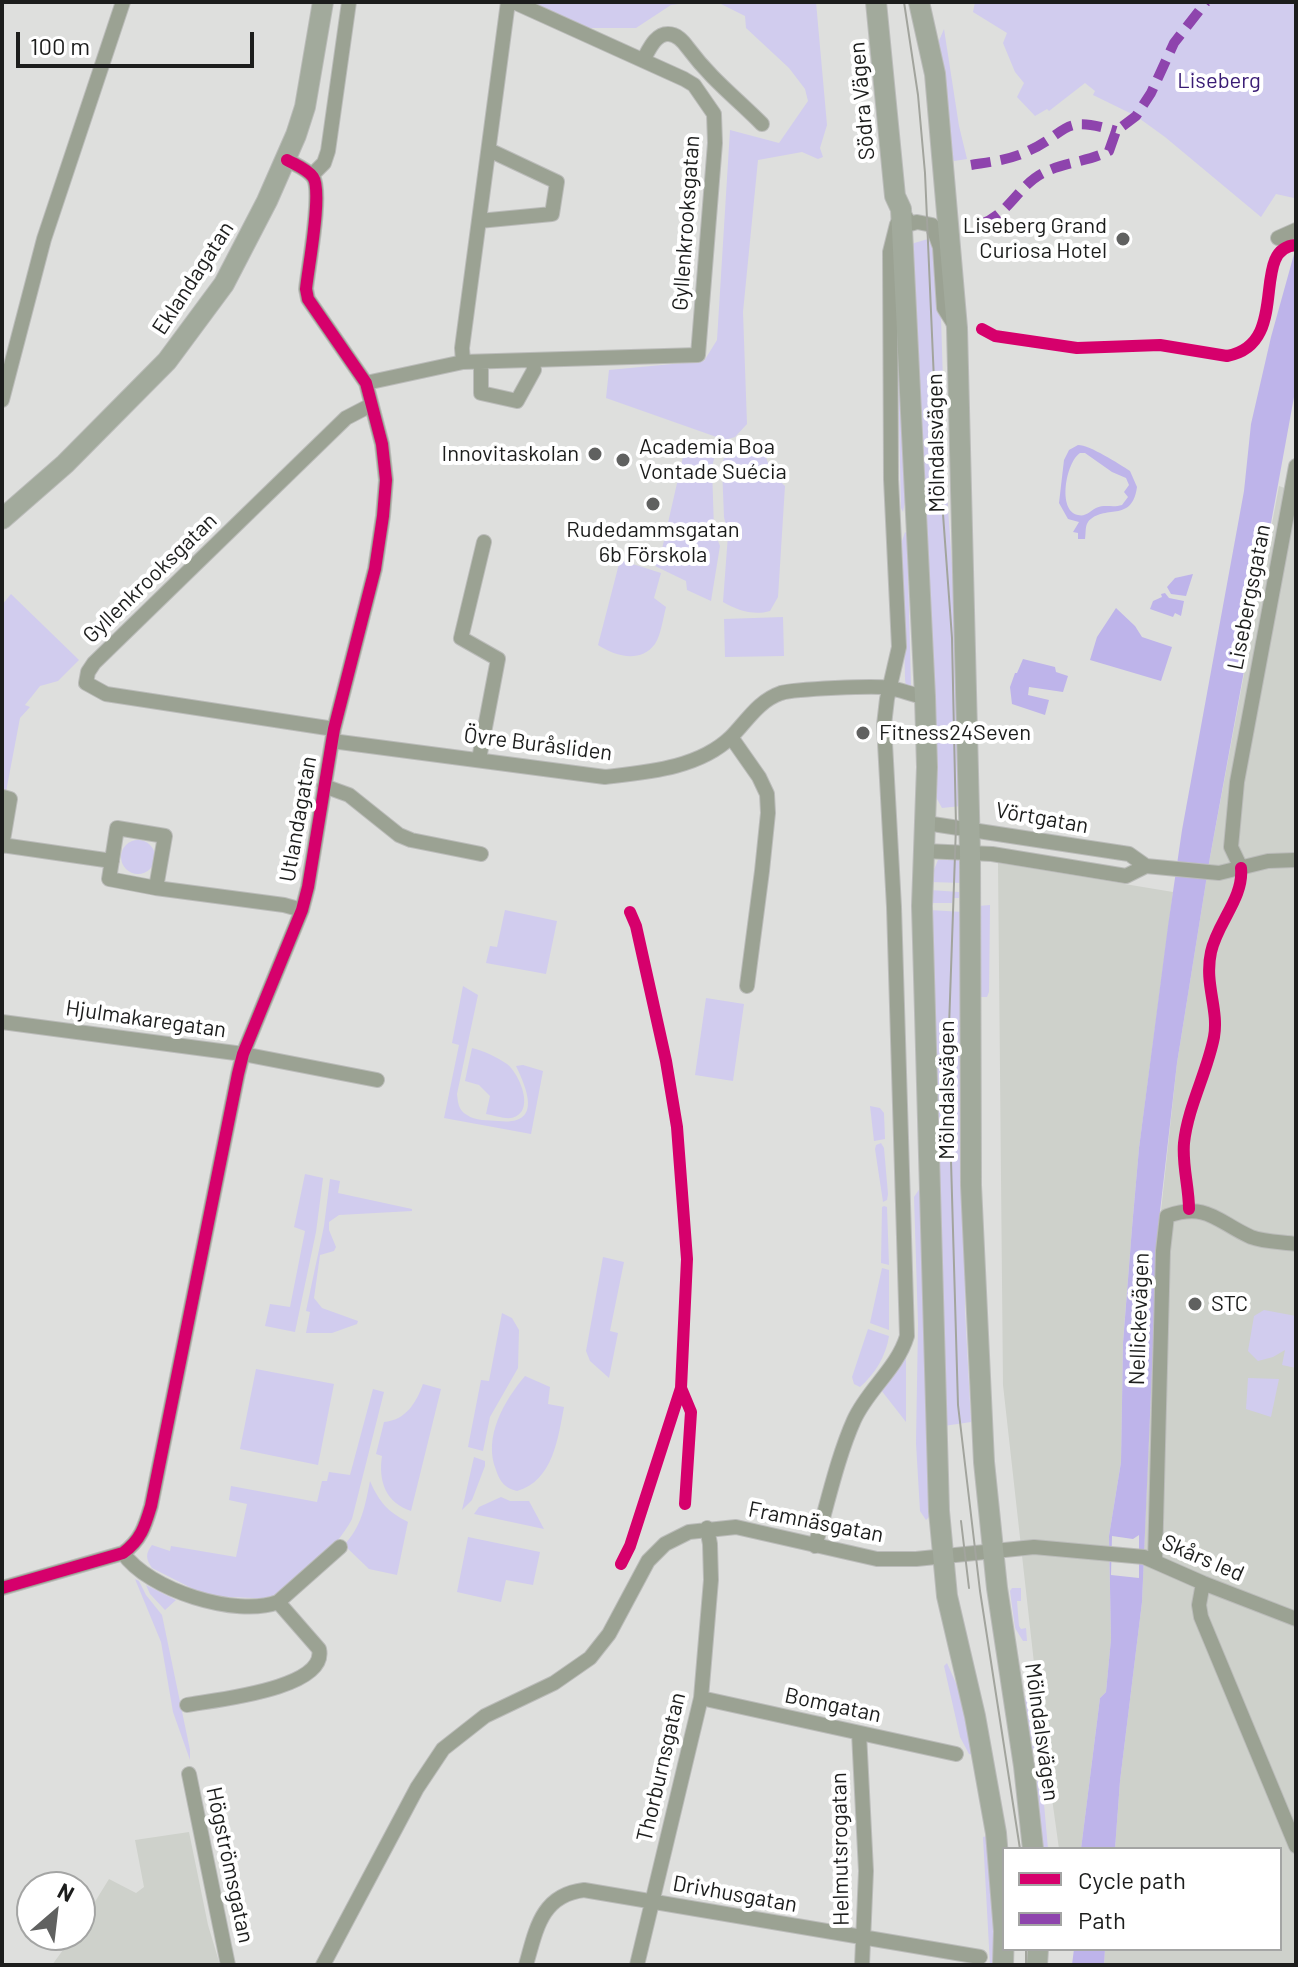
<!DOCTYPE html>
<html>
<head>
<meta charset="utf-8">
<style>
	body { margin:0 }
	#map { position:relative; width:1298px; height:1967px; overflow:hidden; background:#dedfdd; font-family:Barlow,sans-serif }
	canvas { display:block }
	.frame { position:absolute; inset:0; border:4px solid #1c1d1c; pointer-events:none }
	.legend { position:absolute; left:1002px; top:1847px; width:280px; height:104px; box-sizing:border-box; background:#fff; border:2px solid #a4a5a4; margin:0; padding:10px 14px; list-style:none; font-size:24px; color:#1c1d1c }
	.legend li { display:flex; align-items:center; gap:16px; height:40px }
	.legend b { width:40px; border:2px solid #a4a5a4 }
	.north { position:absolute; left:16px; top:1871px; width:80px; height:80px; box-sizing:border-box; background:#fff; border:2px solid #a4a5a4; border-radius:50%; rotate:28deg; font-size:22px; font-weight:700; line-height:32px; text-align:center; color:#1c1d1c }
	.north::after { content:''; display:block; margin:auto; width:28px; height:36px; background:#606160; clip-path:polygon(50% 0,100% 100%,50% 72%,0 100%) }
	.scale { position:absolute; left:16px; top:32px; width:238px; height:36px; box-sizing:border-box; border:4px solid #1c1d1c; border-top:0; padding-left:10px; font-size:24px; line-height:28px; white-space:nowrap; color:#1c1d1c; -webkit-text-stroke:6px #fff; paint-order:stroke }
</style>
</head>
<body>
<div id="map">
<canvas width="1298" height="1967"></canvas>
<div class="frame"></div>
<ul class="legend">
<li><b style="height:10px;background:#d6006c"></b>Cycle path</li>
<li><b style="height:10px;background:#8e44ad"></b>Path</li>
</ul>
<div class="north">N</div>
<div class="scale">100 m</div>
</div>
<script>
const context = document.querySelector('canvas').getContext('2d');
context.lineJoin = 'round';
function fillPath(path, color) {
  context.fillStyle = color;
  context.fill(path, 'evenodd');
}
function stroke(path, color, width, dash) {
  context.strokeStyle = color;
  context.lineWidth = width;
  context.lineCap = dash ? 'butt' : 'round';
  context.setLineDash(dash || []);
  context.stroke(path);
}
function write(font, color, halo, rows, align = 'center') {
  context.font = font + ' Barlow,sans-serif';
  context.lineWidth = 8;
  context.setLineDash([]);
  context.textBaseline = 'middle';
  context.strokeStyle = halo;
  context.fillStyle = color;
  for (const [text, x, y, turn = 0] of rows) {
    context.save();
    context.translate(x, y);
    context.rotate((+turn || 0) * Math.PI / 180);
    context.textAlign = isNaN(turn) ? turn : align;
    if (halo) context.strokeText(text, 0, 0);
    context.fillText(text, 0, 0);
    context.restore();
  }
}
fillPath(new Path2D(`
	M1279 486 1296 492V1965H1104L1105 1949H1280V1849H1115L1120 1781 1142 1602 1156 1257 1177 1063 1210 857Z
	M998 863 1173 892 1139 1148 1132 1228 1123 1342 1121 1462 1109 1536 1111 1639 1106 1692 1100 1698 1081 1849H1059L1037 1690 1003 1385Z
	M189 1832 208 1925 220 1965H52L74 1935H80V1926L109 1879 136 1893 144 1887 135 1840Z`), '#ced1cb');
fillPath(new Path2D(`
	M521 2H694L671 5 636 28H589Z
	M717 2H816L827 125 820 148 823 157 818 159 802 152 758 160 743 312 747 424 735 437 725 440 606 398 609 370 704 361 717 340 730 130 779 143 808 101 805 89 789 68 746 28 745 16Z
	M975 2H1296V195L1294 198 1276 194 1261 217 1165 137 1136 116 1093 95 1095 91 1085 83 1049 111 1047 109 1035 116 1017 97 1024 83 1015 72 1003 43 1007 33 973 12Z
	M944 29 959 126 967 159 954 161 953 159 945 78 938 43Z
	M928 239 934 245 941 317 946 481 958 647 961 806 942 808 937 799 935 777 933 653 921 493 911 244Z
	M896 284 906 496 903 512 901 508Z
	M748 445 763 447 771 473 785 486 778 597 770 611C753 616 737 610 723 602L728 535 724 517 722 467 726 447Z
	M685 448 715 455 712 467 714 530 720 546 711 601 687 590 686 581 655 566 660 558Z
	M905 532 907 534 911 687H906L905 679 902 541Z
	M620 560 661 573 654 598 666 607C663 618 661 635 655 644 640 664 615 656 598 645Z
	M11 594 79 660 58 681 40 686 25 705 30 707 20 718 2 813V605Z
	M783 617 784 656 725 657 724 619Z
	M121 857a17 17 0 1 1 34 0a17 17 0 1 1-34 0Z
	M960 858 963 883 929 882 938 860Z
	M930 890 959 892V898H953L952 903H930Z
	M990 905 989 992 987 997H981L978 906Z
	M505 910 557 921 546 974 486 963 490 946 497 947Z
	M929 910 963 912 965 1310 971 1422 944 1426Z
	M463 986 478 995 457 1094C458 1102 458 1110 467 1115 475 1121 488 1120 498 1121 542 1126 528 1091 516 1066L523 1065 543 1071 531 1134 444 1118 459 1045 452 1043Z
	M706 998 744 1004 733 1081 695 1075Z
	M472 1048C484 1051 497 1057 507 1064 519 1073 537 1113 511 1118 504 1119 493 1115 486 1114L490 1096 479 1085 465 1081Z
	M870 1106 880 1108 884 1113 885 1139 874 1141Z
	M881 1143 884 1148 888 1194 887 1200 883 1202 875 1149 876 1145Z
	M305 1174 323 1178 316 1232 295 1332 265 1326 270 1304 290 1307 305 1231 294 1227Z
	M330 1179 340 1181 338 1193 412 1209V1211L339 1215 329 1222V1230L336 1247 334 1251 320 1255 314 1298 322 1308 358 1321 357 1324 332 1333H306L310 1312 306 1311 324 1226Z
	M920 1188 929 1517 926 1520 920 1511 916 1443 918 1324 914 1197Z
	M884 1206 887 1207 889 1265 881 1263 882 1207Z
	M603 1257 624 1262 610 1331 618 1333 609 1378 590 1361 586 1351Z
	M882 1268 889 1270V1330L870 1323Z
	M1264 1310 1296 1316V1368L1282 1365 1285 1350 1273 1357 1258 1361 1248 1351 1254 1316Z
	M502 1313 512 1318 519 1330 518 1368 490 1417 483 1451 468 1447 481 1380 489 1381Z
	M868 1329 889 1336C886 1356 875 1374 860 1387L854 1384 852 1377Z
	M906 1357V1422L881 1390Z
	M256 1369 334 1384 318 1465 240 1449Z
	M525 1376 550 1387 548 1404 564 1407C558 1438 553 1481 517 1491 505 1488 500 1482 496 1470 483 1437 504 1401 525 1376Z
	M1248 1378 1279 1379 1271 1417 1246 1409Z
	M423 1384 441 1389 411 1511C386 1503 378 1481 382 1456L376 1454 384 1422C406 1420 416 1403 423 1384Z
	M373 1389 384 1392 352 1519C335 1551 304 1574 277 1599L207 1596 152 1568C146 1559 145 1554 152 1545L170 1551 171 1546 236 1557 247 1504 229 1500 231 1486 317 1502 322 1481H327L329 1472 350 1475Z
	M474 1457 485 1461V1466L472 1500 462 1510Z
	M370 1481C379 1502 388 1512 408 1522L397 1575 369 1569 344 1545C362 1526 365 1506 370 1481Z
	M501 1497 510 1501H529L544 1529 474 1514 479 1507Z
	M468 1537 540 1552 533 1585 506 1580 501 1602 457 1592Z
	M135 1579 139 1581 146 1595 162 1615 190 1750V1760L173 1712 161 1642Z
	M146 1585 176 1600 165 1610 150 1594Z
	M1012 1588H1021V1601H1017L1019 1626 1021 1629 1026 1628 1027 1641H1023L1015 1628 1010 1591Z
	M947 1663 959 1690 974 1755 969 1754 960 1737 944 1666Z
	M1029 1681H1031L1040 1757 1035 1755 1031 1746 1036 1745V1741H1031L1025 1700Z
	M1041 1776 1042 1781 1048 1849H1043L1036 1792 1037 1782Z
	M987 1836 994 1919 995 1965H990L983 1837Z`), '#d1ccee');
fillPath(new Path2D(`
	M1296 247V386L1210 857 1177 1063 1158 1229 1142 1602 1120 1781 1115 1849H1081L1100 1698 1106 1692 1111 1639 1109 1536 1121 1462 1123 1343 1132 1228 1139 1148 1168 926 1182 830 1244 491 1251 424 1271 337Z
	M1078 445C1090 445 1119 464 1130 471L1137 487C1132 524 1104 503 1088 522 1085 526 1086 533 1085 539H1078V533L1073 532 1079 522 1068 519 1059 503 1064 460 1069 450ZM1080 453H1085L1112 472 1126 478 1129 485 1124 492 1128 497 1122 505C1113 508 1105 504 1096 508 1090 511 1086 517 1078 515 1057 511 1066 462 1080 453Z
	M1193 574 1186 596 1171 594 1167 587 1175 578Z
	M1165 593 1169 598 1184 601 1181 616 1175 613 1173 617 1150 609 1153 601 1162 597 1161 594Z
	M1116 608 1135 626 1142 637 1172 647 1161 681 1090 660 1097 637Z
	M1023 659 1055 667 1056 672 1068 676 1063 692 1029 687 1028 695 1049 700 1045 715 1012 704 1010 687 1015 673H1017Z
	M1074 1949H1105L1104 1965H1072Z`), '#beb4ea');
fillPath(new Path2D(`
	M1139 1535V1578L1111 1575 1112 1536 1133 1539Z`), '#dedfdd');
const street = new Path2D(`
	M643 60C649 50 655 34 668 34 677 34 683 41 688 48 711 79 735 97 762 124
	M312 175 324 163 328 151 349 2
	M902 211 910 224 917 222 932 225 940 247 944 308 954 324
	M479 221 552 214 557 182 489 150
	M1278 238 1296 230
	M463 362 462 348 508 2
	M481 362V393L517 401 534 370 533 361
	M366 383 463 362 698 355 715 143 714 114 694 85 684 79 514 2
	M2 400 44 239 123 2
	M334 729 106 694 86 683 88 672 94 663 346 418 371 405
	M731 737 759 777 767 794 768 813 762 871 747 986
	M332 741 605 777C648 772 699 768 731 737 747 721 758 701 781 693 794 689 877 685 890 688 902 690 912 695 925 697
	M479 759 498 659 461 638 484 542
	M324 786 349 795 399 835 411 840 481 854
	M926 823 1129 854 1146 866 1219 873 1268 861 1296 860
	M117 828 165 836 156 888 109 879Z
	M2 845 112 861
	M2 846 10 799 3 797
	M925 851 992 854 1126 876 1146 866
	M1241 868 1231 847 1237 782 1296 466
	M156 888 284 905 302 910
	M2 1022 243 1054 377 1080
	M815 1546C827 1506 837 1458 854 1420 868 1389 897 1369 907 1336L894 907 884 725 887 699 899 647 891 479 890 252 897 224
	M123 1553C148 1590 237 1618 278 1602L319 1649C328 1689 214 1700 187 1705
	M1155 1561 1163 1251 1167 1216C1208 1202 1217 1222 1251 1237 1264 1242 1282 1242 1296 1244
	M1203 1583 1199 1605 1201 1617 1296 1846
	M2 1588 123 1553C141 1540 145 1526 151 1506L238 1074 243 1054 302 910 308 887 334 729 375 569 383 516 386 480 382 444 366 383 308 299 306 289C308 268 323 192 313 177 307 169 296 165 287 160
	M278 1602 340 1547
	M701 1698 956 1754
	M859 1733 866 1871 862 1965
	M189 1774 228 1965
	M323 1965 417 1788 443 1749 485 1716 554 1683 590 1658 609 1634 648 1561 665 1544 689 1532 736 1527 877 1559H916L1034 1547 1144 1557 1203 1583 1296 1619
	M526 1965C536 1930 541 1895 584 1890L980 1957
	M637 1965 701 1698 711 1580 710 1544 707 1528`);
const secondary = new Path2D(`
	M876 2 895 196 901 209 925 697 927 767 922 906 939 1511 947 1596 975 1716 996 1833 1004 1931 1003 1965
	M919 2 935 74 957 328 970 853 971 1185 984 1462 997 1588 1024 1766 1033 1849
	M2 519 65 464 167 361 224 284 267 201 296 135 305 107 323 2
	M1037 1965 1038 1949`);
stroke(street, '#bbbcba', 16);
stroke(secondary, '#bbbcba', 22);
stroke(street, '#9ba293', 14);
stroke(secondary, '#a2aa9c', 20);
stroke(new Path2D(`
	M904 2 918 95 925 173 935 404 952 638 956 826 948 1056 958 1405 980 1591 1020 1849
	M961 1521 969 1588
	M1026 1949V1965`), '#a2a49d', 2);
stroke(new Path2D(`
	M971 165C989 162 1009 160 1026 152 1071 132 1059 114 1116 131
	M981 224C1008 215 1019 185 1043 173 1065 162 1087 162 1109 151L1116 131 1136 116 1151 93 1174 43 1206 2`), '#8e44ad', 10, [20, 10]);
stroke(new Path2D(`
	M982 329 995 336 1077 348 1160 345 1227 356C1293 344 1248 248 1296 245
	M1189 1209C1189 1187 1182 1165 1184 1143 1188 1106 1207 1073 1214 1037 1219 1009 1204 984 1211 952 1217 923 1244 898 1241 868
	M681 1388 691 1412 685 1504
	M621 1564 630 1546 681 1388 687 1259 677 1127 666 1061 636 926 630 912
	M2 1588 123 1553C141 1540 145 1526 151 1506L238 1074 243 1054 302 910 308 887 334 729 375 569 383 516 386 480 382 444 366 383 308 299 306 289C308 268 323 192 313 177 307 169 296 165 287 160`), '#d6006c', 12);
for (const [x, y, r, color] of [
	[1123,239,8,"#606160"],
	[595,454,8,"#606160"],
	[623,460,8,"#606160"],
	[653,504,8,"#606160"],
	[863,733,8,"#606160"],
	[1195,1304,8,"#606160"]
]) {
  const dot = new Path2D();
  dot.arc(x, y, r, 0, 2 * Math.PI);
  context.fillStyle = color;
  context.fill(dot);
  stroke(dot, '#fff', 3);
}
write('22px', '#391b74', '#fff', [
	["Liseberg",1219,81]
]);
write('22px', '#1c1d1c', '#fff', [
	["Södra Vägen",862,101,-95],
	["Gyllenkrooksgatan",686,223,-86],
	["Eklandagatan",193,278,-57],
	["Mölndalsvägen",936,443,-91],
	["Gyllenkrooksgatan",150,578,-44],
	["Lisebergsgatan",1249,597,-79],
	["Övre Buråsliden",538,744,7],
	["Vörtgatan",1042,818,10],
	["Utlandagatan",298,819,-80],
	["Hjulmakaregatan",146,1019,8],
	["Mölndalsvägen",947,1090,-90],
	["Nellickevägen",1139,1319,-88],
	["Framnäsgatan",816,1522,11],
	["Skårs led",1203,1558,23],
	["Bomgatan",833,1705,12],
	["Mölndalsvägen",1042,1732,82],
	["Thorburnsgatan",661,1767,-77],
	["Helmutsrogatan",840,1849,-91],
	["Högströmsgatan",230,1865,78],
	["Drivhusgatan",735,1894,10]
]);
write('22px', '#1c1d1c', '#fff', [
	["Liseberg Grand",1107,226,"right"],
	["Curiosa Hotel",1107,251,"right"],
	["Academia Boa",639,447],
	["Vontade Suécia",639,472],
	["Innovitaskolan",579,454,"right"],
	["Rudedammsgatan",653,530,"center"],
	["6b Förskola",653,555,"center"],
	["Fitness24Seven",879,733],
	["STC",1211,1304]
], 'left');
</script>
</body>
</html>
